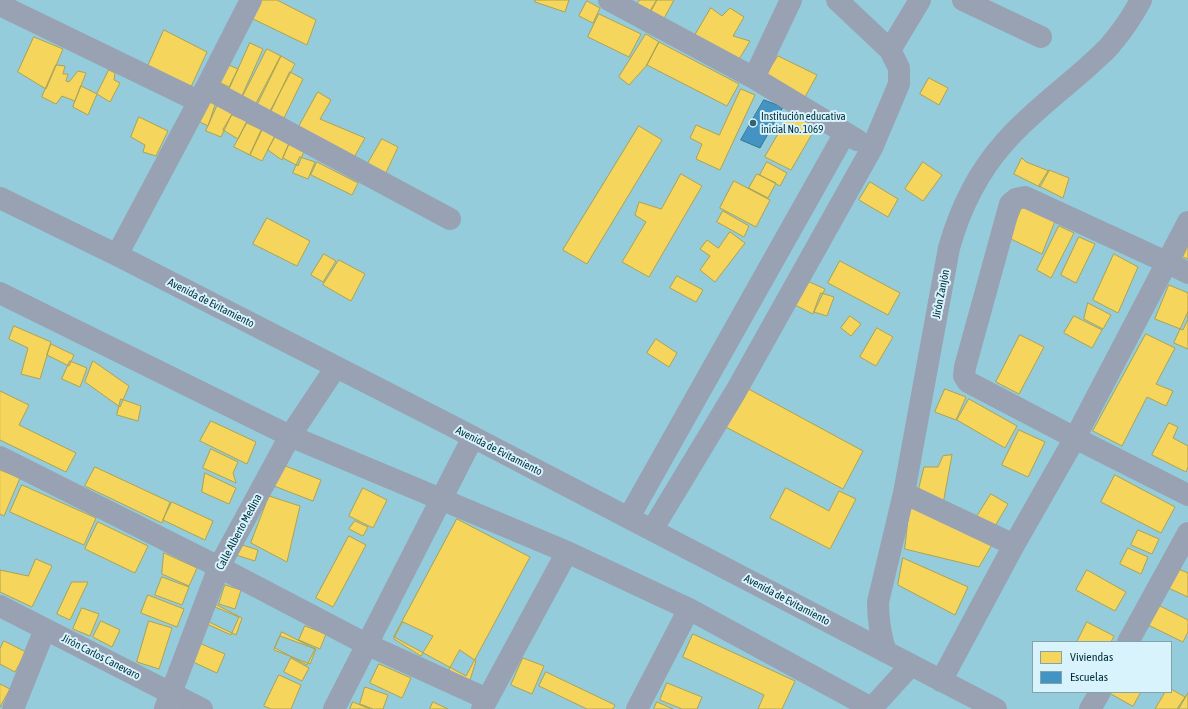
<!DOCTYPE html>
<html>
<head>
<meta charset="utf-8">
<style>
	body { margin:0 }
	#map { position:relative; width:1188px; height:709px; overflow:hidden; background:#95ccdc; font-family:"Asap Condensed",sans-serif }
	canvas { display:block }
	.legend { position:absolute; left:1032px; top:641px; width:140px; height:52px; box-sizing:border-box; background:#d8f3fc; border:1px solid #82a3ae; margin:0; padding:5px 7px; list-style:none; font-size:12px; color:#002c38 }
	.legend li { display:flex; align-items:center; gap:8px; height:20px }
	.legend b { width:20px; border:1px solid #82a3ae }
</style>
</head>
<body>
<div id="map">
<canvas width="1188" height="709"></canvas>
<ul class="legend">
<li><b style="height:11px;background:#f6d55c"></b>Viviendas</li>
<li><b style="height:11px;background:#4393c3"></b>Escuelas</li>
</ul>
</div>
<script>
const context = document.querySelector('canvas').getContext('2d');
context.lineJoin = 'round';
function fillPath(path, color) {
  context.fillStyle = color;
  context.fill(path, 'evenodd');
}
function stroke(path, color, width, dash) {
  context.strokeStyle = color;
  context.lineWidth = width;
  context.lineCap = dash ? 'butt' : 'round';
  context.setLineDash(dash || []);
  context.stroke(path);
}
function write(font, color, halo, rows, align = 'center') {
  context.font = font + ' "Asap Condensed",sans-serif';
  context.lineWidth = 4;
  context.setLineDash([]);
  context.textBaseline = 'middle';
  context.strokeStyle = halo;
  context.fillStyle = color;
  for (const [text, x, y, turn = 0] of rows) {
    context.save();
    context.translate(x, y);
    context.rotate((+turn || 0) * Math.PI / 180);
    context.textAlign = isNaN(turn) ? turn : align;
    if (halo) context.strokeText(text, 0, 0);
    context.fillText(text, 0, 0);
    context.restore();
  }
}
const homes = new Path2D(`
	M255 0H277L316 20 307 45 247 16Z
	M536 0H569L565 12 535 2Z
	M640 0H657L651 11 637 4Z
	M657 0H674L662 22 648 15Z
	M587 1 600 8 593 23 579 16Z
	M711 8 722 16 730 8 744 17 733 36 750 41 738 61 694 37Z
	M599 14 641 34 629 57 588 37Z
	M164 30 207 52 190 89 148 66Z
	M646 34 659 42 647 65 629 85 619 77Z
	M34 37 63 49 46 89 18 72Z
	M659 42 739 84 727 106 647 65Z
	M250 43 263 49 241 98 228 92Z
	M267 49 281 56 257 105 242 98Z
	M281 56 295 64 270 111 256 104Z
	M778 56 817 75 805 97 765 77Z
	M224 63 238 69 229 87 213 79Z
	M56 65 65 66 63 74H68L66 81 69 82 78 71 86 73 75 101 62 96 56 104 42 97Z
	M109 70 115 73 114 80 120 83 110 102 97 94Z
	M290 72 303 79 284 118 271 112Z
	M929 78 948 88 939 105 920 94Z
	M81 86 97 94 88 115 73 107Z
	M741 89 755 95 720 170 696 159 702 144 690 138 696 125 719 135Z
	M318 92 331 100 320 119 365 138 352 161 297 130Z
	M204 97 216 102 208 126 192 118Z
	M218 104 232 114 221 137 206 131Z
	M791 112 816 127 791 170 765 157Z
	M232 115 247 121 238 139 223 130Z
	M139 117 168 131 156 156 143 152 145 145 131 137Z
	M247 123 262 130 250 155 234 147Z
	M639 126 662 140 587 264 563 250Z
	M262 129 275 136 262 161 250 155Z
	M275 137 289 144 282 160 268 150Z
	M382 139 398 147 384 177 367 165Z
	M289 144 304 151 298 166 283 158Z
	M300 157 315 162 308 179 293 173Z
	M1022 158 1026 162 1049 171 1040 187 1014 174Z
	M317 162 358 183 352 195 311 175Z
	M767 162 787 173 780 186 760 175Z
	M923 162 942 175 923 201 905 189Z
	M1049 170 1069 178 1063 198 1039 186Z
	M681 174 702 186 649 277 622 262 646 222 635 215 639 202 661 209Z
	M757 174 776 183 768 198 749 188Z
	M734 181 770 200 756 227 720 208Z
	M870 182 898 199 888 217 859 200Z
	M1023 205 1055 221 1042 254 1009 238Z
	M723 211 749 226 744 237 717 222Z
	M267 218 310 241 297 266 253 244Z
	M1059 226 1074 233 1051 278 1037 270Z
	M730 232 745 243 715 282 700 270 710 256 700 249 707 240 718 248Z
	M1079 237 1095 244 1076 283 1061 275Z
	M1188 246V259L1183 257Z
	M324 254 336 261 323 282 311 275Z
	M1114 254 1138 267 1118 313 1093 300Z
	M339 260 365 274 351 301 323 285Z
	M840 261 900 293 888 315 828 283Z
	M677 276 703 290 696 302 670 288Z
	M805 280 825 289 813 314 793 304Z
	M1169 285 1188 293V319L1183 330 1155 319Z
	M821 293 834 297 827 316 814 312Z
	M1088 303 1111 315 1103 329 1084 319Z
	M1188 312V349L1174 343Z
	M850 316 861 324 851 336 841 328Z
	M1074 316 1102 330 1092 348 1064 333Z
	M14 326 51 342 40 379 21 374 28 348 9 339Z
	M877 328 893 337 876 366 860 357Z
	M1146 334 1175 348 1156 384 1173 391 1166 406 1147 397 1122 446 1093 431Z
	M1020 335 1044 347 1019 394 996 382Z
	M656 339 677 353 669 367 647 353Z
	M51 344 74 355 69 366 47 355Z
	M70 361 87 368 80 387 62 379Z
	M93 361 129 386 120 407 85 382Z
	M743 386 863 451 843 489 722 425Z
	M945 389 966 397 956 420 935 412Z
	M0 391 29 405 19 425 76 453 66 472 0 440Z
	M121 399 141 406 138 421 117 415Z
	M969 399 1017 426 1005 448 957 420Z
	M211 421 256 442 247 464 200 441Z
	M1169 423 1178 427 1173 438 1188 446V467L1186 472 1152 455Z
	M1019 430 1045 442 1028 477 1002 465Z
	M211 449 238 462 233 473 236 483 203 468Z
	M952 455 943 504 918 491 924 467H938L943 456Z
	M283 465 321 480 313 501 274 486Z
	M95 467 170 502 162 523 85 486Z
	M0 470 20 478 4 516 0 514Z
	M205 473 236 488 229 504 202 492Z
	M1115 475 1175 507 1161 533 1101 502Z
	M22 485 96 518 84 545 10 512Z
	M363 488 387 500 373 528 349 516Z
	M786 488 829 511 839 491 856 499 830 549 770 518Z
	M991 494 1008 504 994 528 976 518Z
	M269 496 300 506 287 562 251 543Z
	M172 502 213 521 205 540 163 520Z
	M910 505 993 543 979 567 905 549Z
	M457 519 530 557 466 676 394 637Z
	M355 521 368 527 363 536 349 529Z
	M98 522 148 546 135 573 85 549Z
	M1138 530 1159 539 1152 554 1131 545Z
	M349 536 366 545 333 607 316 598Z
	M236 543 258 550 255 561 236 555Z
	M1128 548 1148 557 1141 574 1120 564Z
	M164 553 197 568 189 586 162 574Z
	M903 558 968 587 955 615 898 585Z
	M36 559 52 566 32 607 0 592V570L28 576Z
	M1171 566 1188 573V597L1162 585Z
	M1087 570 1126 592 1115 611 1076 590Z
	M162 577 189 587 182 605 155 595Z
	M72 582H88L70 620 57 614Z
	M225 585 241 590 235 609 219 604Z
	M148 595 184 609 177 627 141 613Z
	M1154 603 1188 620V632L1183 642 1144 623Z
	M215 604 242 618 236 635 207 621Z
	M215 607 239 617 231 635 207 624Z
	M82 608 99 614 90 636 73 629Z
	M101 621 120 630 112 647 93 637Z
	M149 621 172 628 159 669 137 662Z
	M403 622 433 636 421 656 394 639Z
	M1087 622 1114 636 1111 642H1077Z
	M305 626 326 634 320 649 299 640Z
	M282 632 315 649 307 665 275 648Z
	M693 634 795 681 782 709H758L764 695 683 657Z
	M280 636 316 649 310 664 274 650Z
	M4 641 26 652 15 672 0 664V649Z
	M199 643 225 654 217 673 191 661Z
	M460 650 476 661 469 683 448 672Z
	M291 658 309 668 302 681 284 672Z
	M523 658 544 666 532 694 511 685Z
	M379 664 411 678 402 698 370 683Z
	M546 672 615 705 613 709H587L539 686Z
	M279 675 301 685 291 709H271L264 706Z
	M667 683 702 697 697 709H682L660 700Z
	M0 684 10 689 0 707Z
	M365 687 388 695 383 709H373L360 704Z
	M1171 689 1185 697 1177 709H1155L1165 692H1171Z
	M1108 692H1141L1133 706Z
	M1188 693V709H1179Z
	M353 702 370 709H350Z
	M433 702 448 709H430Z
	M657 702 673 709H654Z`);
fillPath(homes, '#f6d55c');
stroke(homes, '#aca251', 1);
const schools = new Path2D(`
	M764 100 783 107 760 148 741 140Z`);
fillPath(schools, '#4393c3');
stroke(schools, '#2f7499', 1);
stroke(new Path2D(`
	M609 0 754 78 857 140
	M963 0 1041 37
	M0 5 198 101
	M890 50 920 0
	M754 78 791 0
	M206 88 450 219
	M0 198 117 255 448 424 996 709
	M117 255 206 88 251 0
	M1188 273 1166 262 1025 197 1016 199 1010 204 965 367 964 376 968 382 1075 438 1188 495
	M0 293 290 436 567 552 689 609 873 709
	M0 457 219 567 366 644 487 699
	M904 493 1014 545
	M629 517 845 133
	M652 530 736 391 872 148 899 84V68L890 50 837 0
	M0 606 202 709
	M1128 642 1188 533
	M886 652C880 635 878 619 878 602L904 493 949 248C960 209 978 172 1005 142 1031 112 1064 89 1093 62 1099 56 1107 50 1112 43 1123 30 1133 15 1141 0
	M941 681 1014 545 1075 438 1188 222
	M13 709 45 629
	M165 709 219 567 290 436 336 367
	M334 709 473 437
	M482 709 567 552
	M637 709 689 609
	M871 709 911 665
	M1090 709 1100 692`), '#98a2b2', 22);
for (const [x, y, r, color] of [
	[753,123,4,"#346471"]
]) {
  const dot = new Path2D();
  dot.arc(x, y, r, 0, 2 * Math.PI);
  context.fillStyle = color;
  context.fill(dot);
  stroke(dot, '#d8f3fc', 1.5);
}
write('11px', '#002c38', '#d8f3fc', [
	["Institución educativa",761,117],
	["inicial No. 1069",761,130]
], 'left');
write('11px', '#002c38', '#d8f3fc', [
	["Jirón Zanjón",941,294,-79],
	["Avenida de Evitamiento",211,303,27],
	["Avenida de Evitamiento",499,451,27],
	["Calle Alberto Medina",239,532,-62],
	["Avenida de Evitamiento",787,600,28],
	["Jirón Carlos Canevaro",101,657,27]
]);
</script>
</body>
</html>
